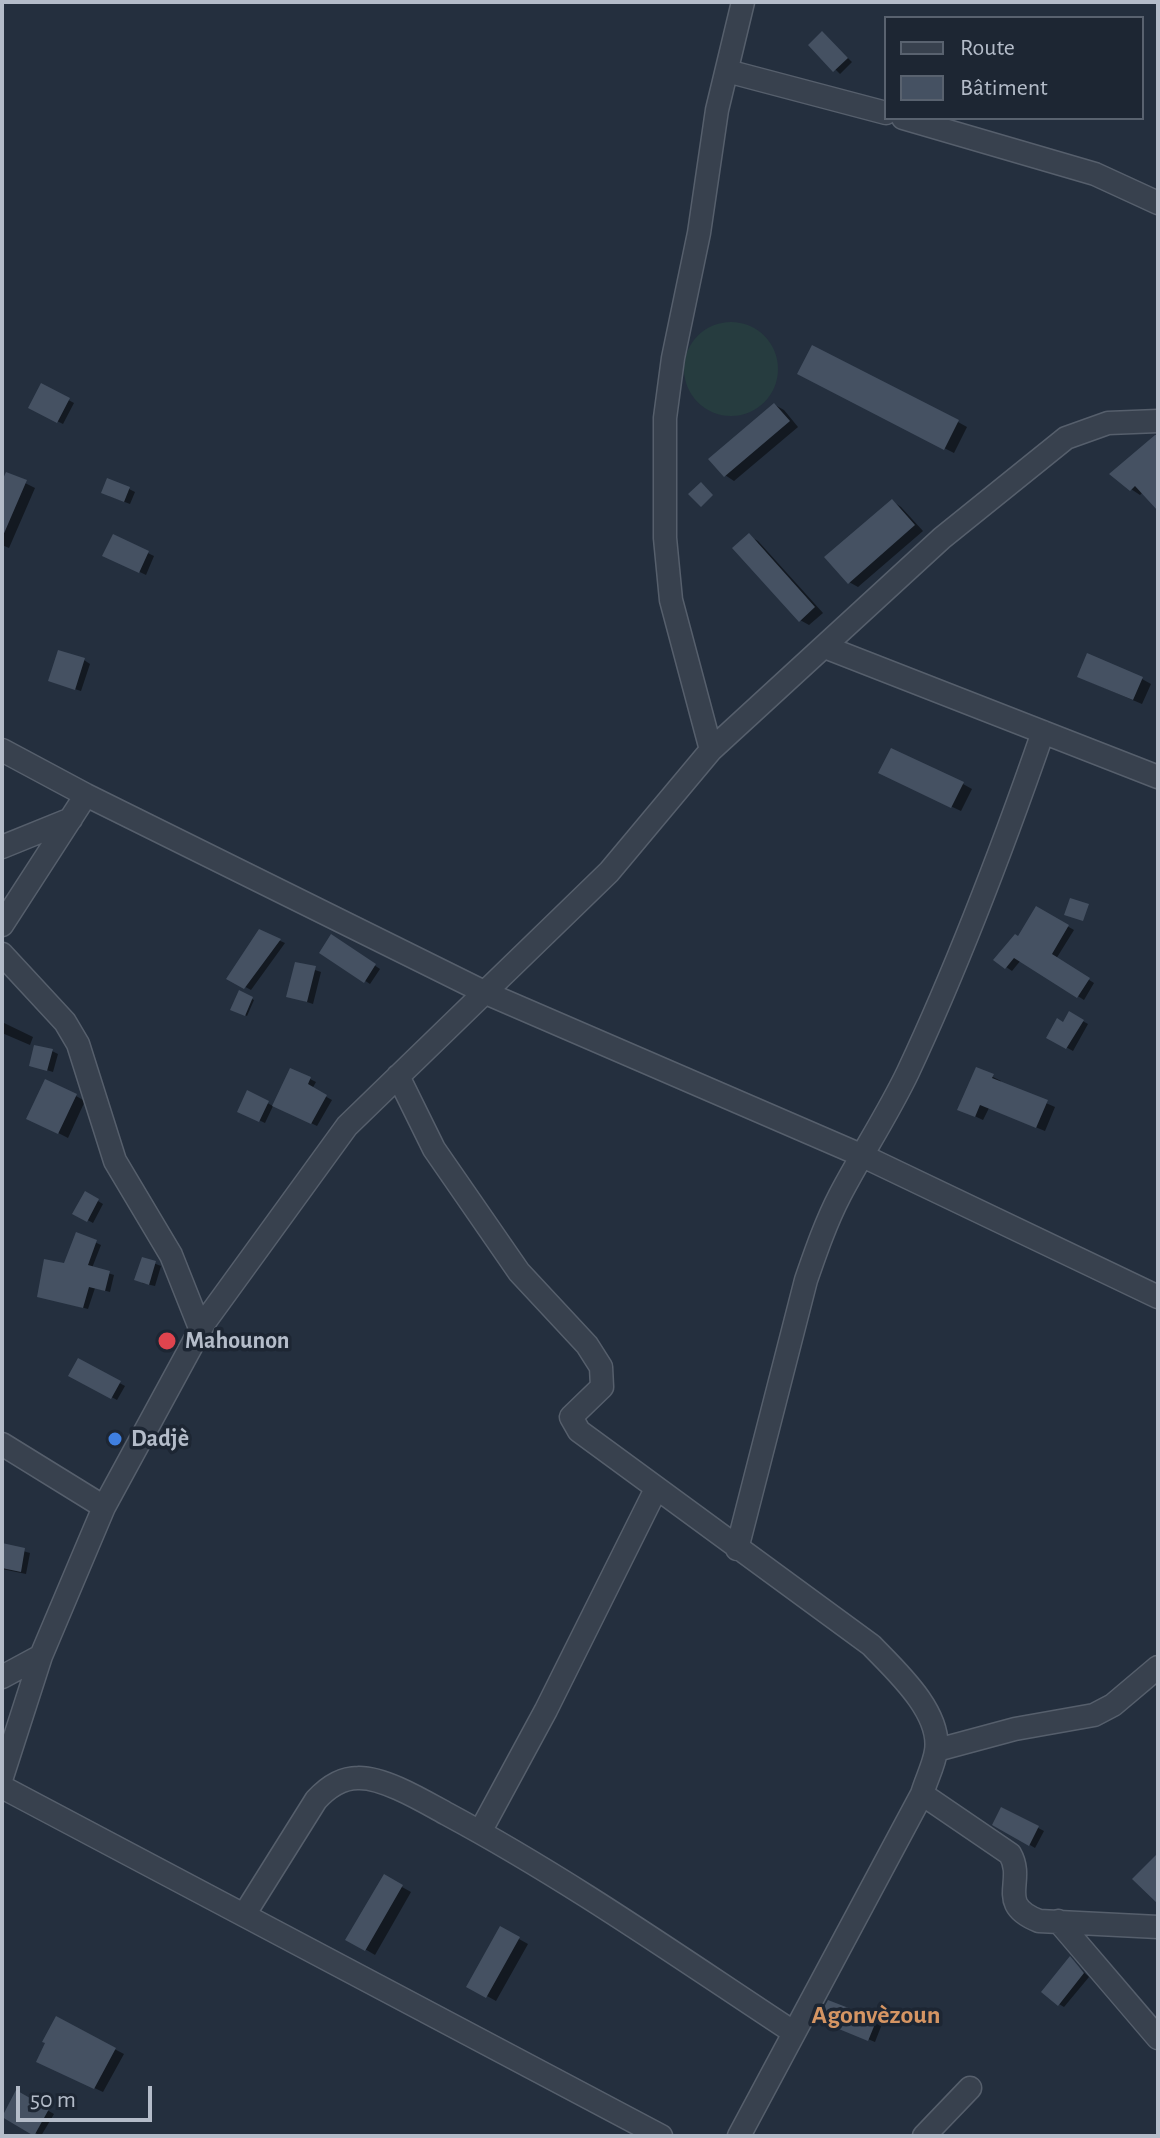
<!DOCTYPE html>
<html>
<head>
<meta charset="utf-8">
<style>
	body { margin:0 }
	#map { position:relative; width:1160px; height:2138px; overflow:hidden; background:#242f3e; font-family:"Alegreya Sans",sans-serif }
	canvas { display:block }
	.frame { position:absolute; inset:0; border:4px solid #b4bcc9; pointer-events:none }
	.legend { position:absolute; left:884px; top:16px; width:260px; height:104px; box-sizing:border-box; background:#1d2633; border:2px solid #59626f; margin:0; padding:10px 14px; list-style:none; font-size:24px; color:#b4bcc9 }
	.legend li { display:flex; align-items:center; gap:16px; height:40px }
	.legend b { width:40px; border:2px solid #59626f }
	.scale { position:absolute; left:16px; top:2086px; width:136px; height:36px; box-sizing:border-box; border:4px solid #b4bcc9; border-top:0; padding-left:10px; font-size:24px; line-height:28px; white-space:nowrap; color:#b4bcc9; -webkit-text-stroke:6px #1d2633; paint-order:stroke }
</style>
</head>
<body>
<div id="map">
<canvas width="1160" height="2138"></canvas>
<div class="frame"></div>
<ul class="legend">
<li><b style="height:10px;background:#38414e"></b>Route</li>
<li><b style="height:22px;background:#455162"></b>Bâtiment</li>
</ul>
<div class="scale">50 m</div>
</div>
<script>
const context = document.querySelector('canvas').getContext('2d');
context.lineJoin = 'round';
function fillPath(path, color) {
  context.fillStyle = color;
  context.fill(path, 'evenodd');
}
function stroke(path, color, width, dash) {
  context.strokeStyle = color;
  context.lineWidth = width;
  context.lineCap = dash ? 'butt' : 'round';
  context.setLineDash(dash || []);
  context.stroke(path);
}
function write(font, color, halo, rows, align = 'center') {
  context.font = font + ' "Alegreya Sans",sans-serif';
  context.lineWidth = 7;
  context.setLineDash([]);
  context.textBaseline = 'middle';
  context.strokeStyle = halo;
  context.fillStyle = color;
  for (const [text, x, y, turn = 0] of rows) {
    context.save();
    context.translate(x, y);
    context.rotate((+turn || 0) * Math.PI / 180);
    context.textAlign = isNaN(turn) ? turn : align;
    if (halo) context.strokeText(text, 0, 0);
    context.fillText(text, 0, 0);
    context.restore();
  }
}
fillPath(new Path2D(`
	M684 369a47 47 0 1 1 94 0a47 47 0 1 1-94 0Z`), '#263c3f');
fillPath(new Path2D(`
	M823 34 852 62 840 74 811 45Z
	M808 379 958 422 967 427 954 453Z
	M42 386 74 403 63 424 31 408Z
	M775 405 784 410 798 427 734 481 725 475Z
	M1158 437V508L1143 492 1140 495 1131 489Z
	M7 474 35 488 9 548 2 545V486Z
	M129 489 135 492 130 504 109 496Z
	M892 501 901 507 923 531 858 587 849 582Z
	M749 536 758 541 823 613 809 625 800 620Z
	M114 537 154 556 146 575 111 558Z
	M84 660 90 664 81 691 56 683Z
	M1142 679 1151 684 1142 704 1088 681Z
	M890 778 963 784 972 789 961 811Z
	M1037 909 1074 930 1056 959 1094 983 1084 1000 1021 960 1012 971 996 960 1019 938Z
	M260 932 285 943 251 990 229 978Z
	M332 937 380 969 370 984 322 952Z
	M297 964 321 972 313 1004 289 996Z
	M240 993 254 1000 247 1016 233 1009Z
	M1070 1014 1088 1024 1073 1051 1048 1037 1064 1024Z
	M2 1022 33 1037 30 1045 2 1033Z
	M52 1051 58 1054 53 1072 31 1065Z
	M977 1069 1001 1081 1000 1083 1055 1107 1045 1131 989 1108 983 1120 968 1113Z
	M310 1079 316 1082 312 1089 332 1100 317 1126 280 1108Z
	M248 1093 273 1106 265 1123 246 1114Z
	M76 1096 85 1101 68 1138 35 1121Z
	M86 1194 103 1204 93 1223 75 1213Z
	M77 1234 101 1245 92 1268 114 1275 110 1292 95 1288 88 1309 39 1296 65 1265Z
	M143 1259 161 1266 155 1286 142 1283Z
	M79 1361 125 1386 117 1400 71 1375Z
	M2 1545 30 1553 26 1574 2 1569Z
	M1002 1809 1044 1831 1035 1848 995 1824Z
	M384 1877 411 1892 375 1955 348 1939Z
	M501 1929 528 1944 496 2001 469 1986Z
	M1070 1959 1089 1977 1064 2007 1059 2004Z
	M829 2002 882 2024 875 2042 822 2020Z
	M56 2019 124 2054 103 2092 47 2066Z
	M17 2093 54 2114 41 2136 4 2116Z`), '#0007');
fillPath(new Path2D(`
	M822 31 848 58 833 72 808 45Z
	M812 345 959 420 944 450 797 374Z
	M41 383 70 398 57 423 28 408Z
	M774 403 790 421 724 477 708 459Z
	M1155 435H1158V511L1135 486 1130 491 1109 474Z
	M6 472 27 480 2 538V481Z
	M107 478 130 487 124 502 101 493Z
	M701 482 713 495 701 507 688 494Z
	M892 499 915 525 848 584 824 557Z
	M749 533 815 607 799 622 732 548Z
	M113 534 149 551 139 573 102 556Z
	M58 650 85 658 75 690 48 681Z
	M1087 653 1143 677 1133 700 1077 677Z
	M891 748 964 782 951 808 878 773Z
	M1070 898 1089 904 1083 921 1064 915Z
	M1036 906 1069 925 1052 954 1090 978 1077 998 1014 958 1005 969 993 960 1015 934 1018 936Z
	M259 929 281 939 244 989 226 979Z
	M331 934 376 964 364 983 319 953Z
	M295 962 316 966 307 1002 286 997Z
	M239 990 253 997 245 1016 230 1010Z
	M1069 1011 1084 1020 1066 1049 1046 1038 1057 1018 1063 1022Z
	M34 1045 53 1049 47 1071 29 1066Z
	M976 1067 994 1074 992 1078 1048 1100 1036 1128 980 1105 975 1117 957 1110Z
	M290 1068 311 1077 308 1084 327 1095 311 1124 272 1106Z
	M45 1079 77 1094 58 1134 26 1119Z
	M247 1090 269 1101 259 1122 237 1112Z
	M85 1191 99 1199 87 1222 72 1214Z
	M76 1232 97 1240 88 1265 110 1271 105 1291 89 1287 83 1308 37 1297 44 1259 64 1263Z
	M142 1257 156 1261 149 1285 134 1280Z
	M78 1358 121 1381 111 1399 68 1376Z
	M2 1543 25 1548 21 1572 2 1568Z
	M1001 1807 1039 1826 1029 1846 992 1825Z
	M1158 1853V1904L1132 1879Z
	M384 1874 403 1885 365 1951 345 1940Z
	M500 1926 520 1937 486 1998 466 1987Z
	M1070 1956 1084 1973 1058 2006 1041 1992Z
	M828 2000 877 2019 868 2041 817 2020Z
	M56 2016 116 2048 94 2089 36 2062 45 2043 42 2042Z
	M16 2090 49 2109 34 2136 2 2117Z`), '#455162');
const minor = new Path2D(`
	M727 71 886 113
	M903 118 1095 174 1158 203
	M825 647 1158 777
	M2 750 86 795 486 993 863 1156 1158 1297
	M711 750 671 600 665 538V418L673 358 699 233 717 110 743 2
	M2 847 71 819
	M2 925 86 795
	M2 954 65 1022 78 1044 115 1161 171 1255 200 1328
	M398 1076 434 1149 519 1272 587 1345 601 1367 602 1387 571 1417 579 1431 871 1645C895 1670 942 1712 936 1751 934 1765 926 1780 922 1794L739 2136
	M2 1444 104 1507
	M737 1549 806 1280C816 1251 826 1222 840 1195 862 1153 888 1114 908 1072 960 961 1003 847 1043 732
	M2 1677 41 1656
	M937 1750 1015 1729 1094 1715 1113 1705 1158 1667
	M2 1777 41 1656 104 1507 204 1323 347 1126 609 872 711 750 942 538 1066 438 1108 423 1158 421
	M2 1787 661 2136
	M922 1794 1010 1854C1026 1882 995 1904 1039 1921L1158 1927
	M480 1832 546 1710 656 1489
	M244 1915 316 1800C327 1788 340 1778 358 1778 384 1777 425 1802 447 1814 568 1879 679 1957 793 2032
	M1058 1921 1158 2038
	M924 2136 970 2088`);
stroke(minor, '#565f6c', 25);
stroke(minor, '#38414e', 22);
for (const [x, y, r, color] of [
	[167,1341,10,"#e0444e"],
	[115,1439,8,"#3f7fe0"]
]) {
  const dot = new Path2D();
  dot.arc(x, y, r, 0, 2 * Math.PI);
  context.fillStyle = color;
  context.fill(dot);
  stroke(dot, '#1d2633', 3);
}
write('bold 24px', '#b4bcc9', '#1d2633', [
	["Mahounon",185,1341],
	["Dadjè",131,1439]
], 'left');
write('bold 26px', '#d59563', '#1d2633', [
	["Agonvèzoun",876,2015]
]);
</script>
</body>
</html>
